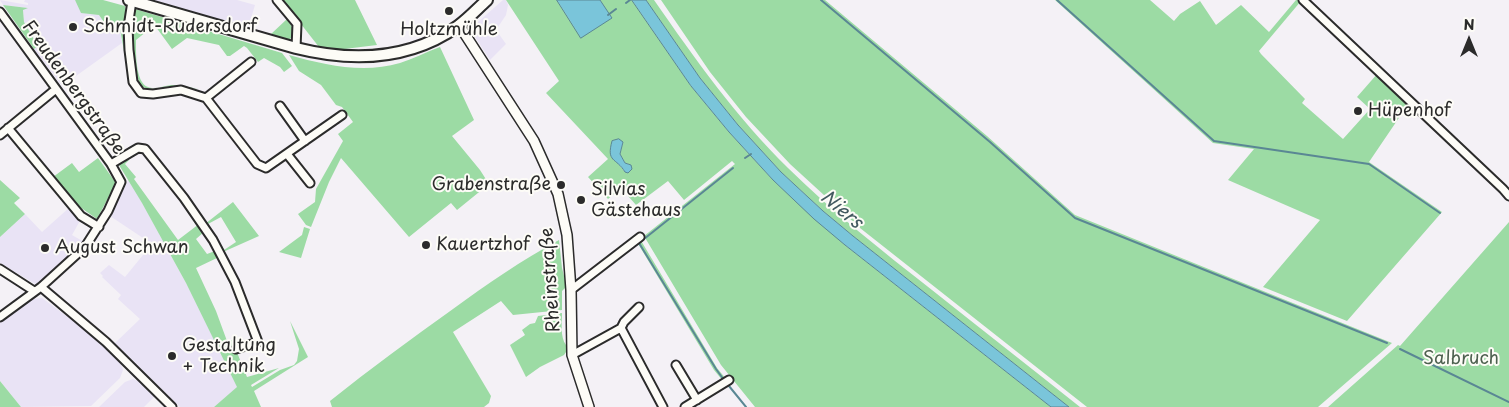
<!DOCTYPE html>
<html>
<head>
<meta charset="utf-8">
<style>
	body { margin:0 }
	#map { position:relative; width:1509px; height:407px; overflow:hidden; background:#f4f1f6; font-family:"Playpen Sans",sans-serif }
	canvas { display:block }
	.north { position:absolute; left:1444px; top:15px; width:50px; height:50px; -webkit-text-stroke:4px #fdfcf7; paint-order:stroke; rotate:0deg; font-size:14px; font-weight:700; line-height:20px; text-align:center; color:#2b2b2b }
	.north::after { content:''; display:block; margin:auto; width:18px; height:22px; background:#2b2b2b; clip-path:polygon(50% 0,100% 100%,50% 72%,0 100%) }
</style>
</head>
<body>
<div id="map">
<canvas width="1509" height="407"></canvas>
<div class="north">N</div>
</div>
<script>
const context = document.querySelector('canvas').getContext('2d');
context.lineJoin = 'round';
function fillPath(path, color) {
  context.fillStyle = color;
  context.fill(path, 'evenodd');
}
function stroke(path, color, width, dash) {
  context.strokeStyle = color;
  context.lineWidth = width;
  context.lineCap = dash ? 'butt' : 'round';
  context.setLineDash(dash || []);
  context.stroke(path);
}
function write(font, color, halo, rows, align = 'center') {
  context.font = font + ' "Playpen Sans",sans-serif';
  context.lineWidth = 4;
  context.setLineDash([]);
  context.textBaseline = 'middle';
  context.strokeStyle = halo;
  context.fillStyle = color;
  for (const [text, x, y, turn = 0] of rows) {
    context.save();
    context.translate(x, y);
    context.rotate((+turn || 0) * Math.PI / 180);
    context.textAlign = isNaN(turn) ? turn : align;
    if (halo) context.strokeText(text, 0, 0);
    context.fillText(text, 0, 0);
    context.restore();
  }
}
fillPath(new Path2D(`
	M0 0 28 5V3L24 2 25 0H75L79 5 99 15 110 31 120 29 122 43 62 86 34 49 40 44V41L36 43 24 22 23 9 28 8 3 5Z
	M154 0H237L255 5 248 28Z
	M503 0H506L508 5 506 15 496 30 506 44 490 60 470 29Z
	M129 179 186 283 238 387 214 407H180L115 343 140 319 118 299 121 295 102 277 103 276 100 273 109 265 125 277 152 244 110 216Z
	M70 207 81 219 72 235 84 242 37 285 0 263V237L25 214 42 232Z
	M42 298 88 332 120 362 123 370 120 378 91 406 21 407 0 381V322L32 299Z
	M133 379 140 382 155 396 144 407H99L125 382Z`), '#e9e3f5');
fillPath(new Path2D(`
	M75 0H103L125 6C127 13 124 19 124 26 123 40 125 54 127 68L120 29 110 31 99 15 81 13Z
	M282 0H355L377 45 336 50 319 47Z
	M506 0H557L581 37 611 18 600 0H632L691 86 729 132 773 180 845 245 1051 407H755L721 365 644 236 735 164 732 161 684 200 668 181 636 205 621 188 608 199 588 177 608 159 546 93 559 81ZM623 142 620 154 625 163 631 165 625 172 611 154Z
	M646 0H654C695 59 737 118 788 168 833 212 882 251 932 290 981 329 1031 368 1080 407H1069L853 236 823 211 781 172 738 125 700 78Z
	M661 0H825L987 136 1075 215 1392 343 1318 407H1087L860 228 790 164 746 117 710 72Z
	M1055 0H1150L1174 21 1180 14 1200 1 1216 25 1241 5 1269 32 1296 0H1300L1301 1 1259 51 1261 54 1305 99 1302 103 1343 139 1370 109 1357 97 1378 73 1409 103 1369 162 1442 212 1347 321 1263 287 1320 220 1228 180 1254 149 1213 143Z
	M3 5 28 8 23 10 24 22 36 43 40 40V44L34 49Z
	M135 9 282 53 292 66 284 72 280 67 264 58 258 62 247 48 244 46 230 56H227L219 45 187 38 172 49 153 23V18L151 17 150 23 152 27 136 40C136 51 135 83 148 87 154 90 164 86 171 85 180 85 189 87 198 89L172 86 148 89 141 86C133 70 127 25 135 9Z
	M287 19C292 26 297 33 289 40L270 35Z
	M440 47 474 120 452 136 480 170 489 184 457 210 451 203 409 237 341 158 329 182 311 227 306 225 298 214 315 202 316 189 343 141 338 134 353 122 342 107 336 105 321 85 299 71 289 55C325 65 363 74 400 63 413 59 426 52 440 47Z
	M98 158 116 183 97 219 77 205 53 177 72 163 79 172Z
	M128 158 129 160 125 164 136 177 134 179 178 240 199 224 204 232 196 239 207 254 215 251 219 257 196 268 216 311 227 341 232 340 247 377 279 368 251 385 252 387 280 370 294 365 297 361 299 349 290 321 308 357 254 391 261 407H214L237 387 186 283 142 203 119 165 120 163Z
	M0 180 20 198 14 203 25 214 0 237Z
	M233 202 259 236 223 252 220 247 222 246 224 250 236 242 221 217 208 224 211 228 209 229 205 224Z
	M1509 222V407H1328L1398 345 1400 346Z
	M304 227 310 229 301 258 279 252 302 235Z
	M640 239 717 368 726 379 723 381 714 370 637 242Z
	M559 240 562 268 565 280V288L562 291V310L513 315 501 301 453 332 491 396 489 403 484 407H332L330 401C370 369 411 339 453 309 487 284 522 260 559 240Z
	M562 313C562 323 560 337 566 345V352L564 355 540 367 526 377 510 345 525 335 522 330 530 324 535 323 538 316Z
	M0 381 21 407H0Z`), '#9cdba4');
const water = new Path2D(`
	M557 0H600L612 18 581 38Z
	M632 0H646L700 78 738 125 781 172 823 211 853 236 1069 407H1051L845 245 814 219 773 180 729 132 691 86Z
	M619 139 623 142 620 154 625 163 631 165 632 169 628 173 625 172C616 157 606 163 612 141Z`);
fillPath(water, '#7ac5da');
stroke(water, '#5a8794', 1);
stroke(new Path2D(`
	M821 0 990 142 1075 218 1387 343
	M1057 0 1214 141 1369 164 1440 213
	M626 3 630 0
	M608 15 616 9
	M745 158 751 154
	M1400 349 1509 402
	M724 380 716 369 639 243 733 168
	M729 386 746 407`), '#5a8794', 2);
const minor = new Path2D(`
	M277 0 297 24 296 48
	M1303 0 1503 189 1509 196
	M132 1 128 27 129 50 133 82 141 93 153 94 181 90 206 98 257 164 266 168 342 115
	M0 12 111 164 121 182 108 211 85 247 41 287 0 317
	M206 98 251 62
	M280 106 305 141
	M8 128 81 216 99 227
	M0 135 56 89
	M287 154 310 183
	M111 164 138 148 145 149 184 198 213 240 235 282 258 342 236 349
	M0 269 34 291
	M41 287 106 342 172 407
	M571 290 640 237
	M621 328 663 407
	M572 355 621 328 624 322 639 307
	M676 365 697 400
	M685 407 729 380`);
const tertiary = new Path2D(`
	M459 25 534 141 558 194 567 235 571 290 572 355 589 407`);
const secondary = new Path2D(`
	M129 0 296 48C352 62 410 60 458 26 469 18 478 8 487 0`);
stroke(minor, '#2b2b2b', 11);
stroke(tertiary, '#2b2b2b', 12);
stroke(secondary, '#2b2b2b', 14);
stroke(minor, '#fdfcf7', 7);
stroke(tertiary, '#fdfcf7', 9);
stroke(secondary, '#fdfcf7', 10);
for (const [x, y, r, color] of [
	[449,11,5,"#2b2b2b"],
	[73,27,5,"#2b2b2b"],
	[1358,111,5,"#2b2b2b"],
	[561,185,5,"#2b2b2b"],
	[581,200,5,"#2b2b2b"],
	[426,245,5,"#2b2b2b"],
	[45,248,5,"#2b2b2b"],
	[172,356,5,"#2b2b2b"]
]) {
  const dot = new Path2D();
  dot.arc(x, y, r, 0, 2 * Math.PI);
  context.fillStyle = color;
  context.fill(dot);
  stroke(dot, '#fdfcf7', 2);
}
write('18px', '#2b2b2b', '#fdfcf7', [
	["Schmidt-Rudersdorf",83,27],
	["Holtzmühle",449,30,"center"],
	["Hüpenhof",1368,111],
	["Grabenstraße",551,185,"right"],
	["Silvias",591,190],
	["Gästehaus",591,211],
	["Kauertzhof",436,245],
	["August Schwan",55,248],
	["Gestaltung",182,346],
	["+ Technik",182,367]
], 'left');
write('18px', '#2b2b2b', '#fdfcf7', [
	["Freudenbergstraße",73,88,54],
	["Rheinstraße",551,280,-94]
]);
write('18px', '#4d604f', '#fdfcf7', [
	["Salbruch",1461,359]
]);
write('italic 19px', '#435960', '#fdfcf7', [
	["Niers",841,210,40]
]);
</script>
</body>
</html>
